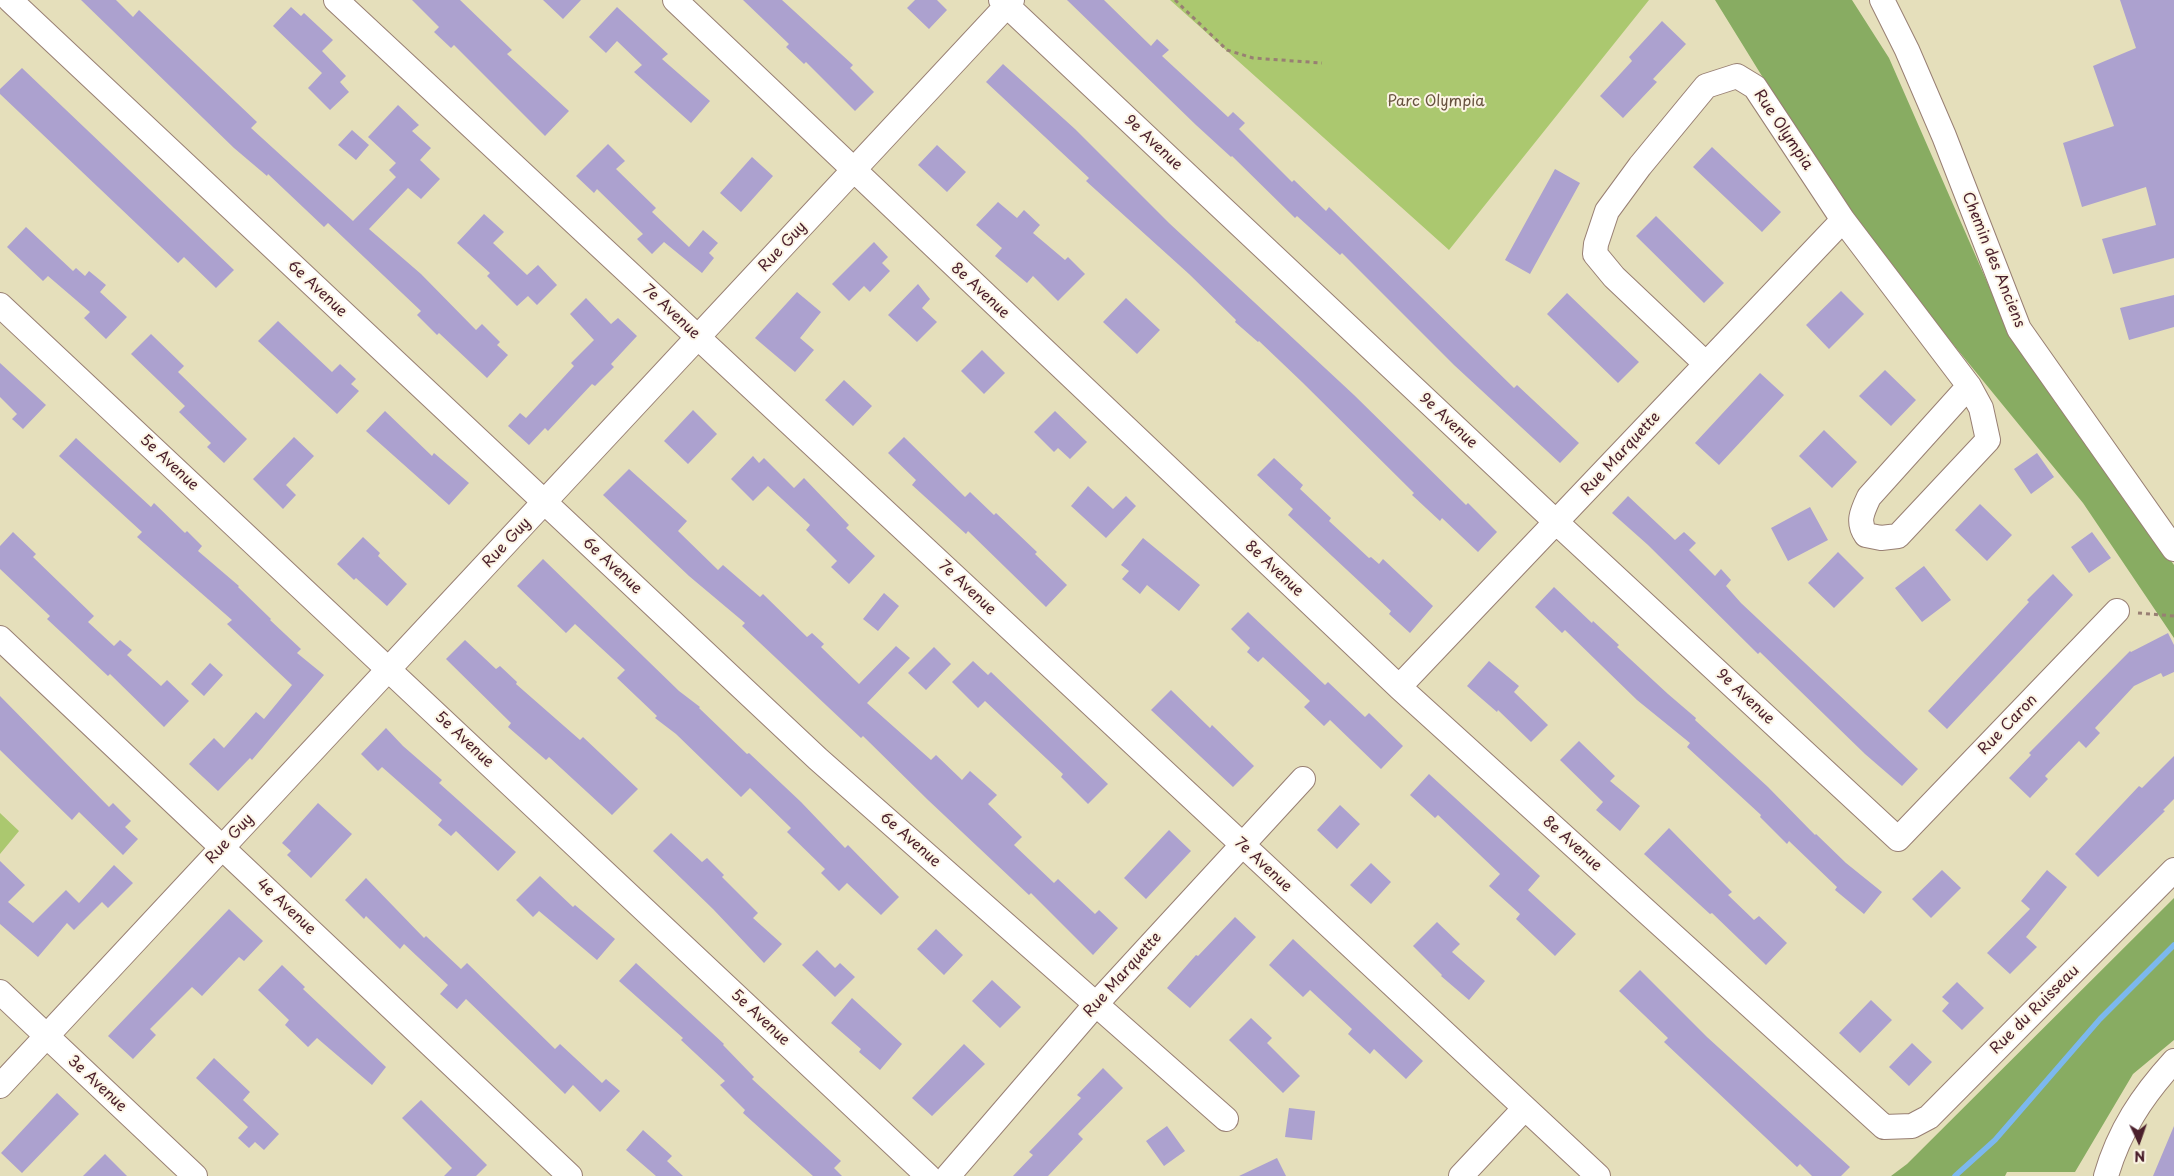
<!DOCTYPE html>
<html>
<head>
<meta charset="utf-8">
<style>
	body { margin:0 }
	#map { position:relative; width:2174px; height:1176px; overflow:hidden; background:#e5dfbb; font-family:"Playpen Sans",sans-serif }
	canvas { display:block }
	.north { position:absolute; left:2114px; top:1116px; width:50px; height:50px; -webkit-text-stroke:4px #fcf5e5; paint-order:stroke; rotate:177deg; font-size:14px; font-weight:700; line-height:20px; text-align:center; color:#4a1f2b }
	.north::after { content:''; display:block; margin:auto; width:18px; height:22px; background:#4a1f2b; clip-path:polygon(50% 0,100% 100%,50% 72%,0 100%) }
</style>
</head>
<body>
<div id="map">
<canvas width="2174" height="1176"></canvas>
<div class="north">N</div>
</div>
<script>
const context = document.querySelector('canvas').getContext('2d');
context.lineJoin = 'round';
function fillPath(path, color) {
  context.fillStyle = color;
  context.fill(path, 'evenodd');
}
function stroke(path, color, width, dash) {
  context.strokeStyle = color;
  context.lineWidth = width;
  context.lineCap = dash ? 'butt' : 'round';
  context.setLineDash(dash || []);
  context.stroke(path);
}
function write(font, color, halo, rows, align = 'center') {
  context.font = font + ' "Playpen Sans",sans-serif';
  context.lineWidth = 4;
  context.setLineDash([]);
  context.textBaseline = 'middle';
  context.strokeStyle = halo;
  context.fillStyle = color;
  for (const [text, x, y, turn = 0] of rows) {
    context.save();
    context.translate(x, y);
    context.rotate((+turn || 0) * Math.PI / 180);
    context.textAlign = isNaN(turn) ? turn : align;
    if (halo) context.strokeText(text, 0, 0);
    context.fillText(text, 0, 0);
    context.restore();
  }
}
fillPath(new Path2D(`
	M1170 0H1649L1449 250Z
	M0 813 19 831 0 854Z`), '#abc86f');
fillPath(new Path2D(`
	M1715 0H1852L1889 58 2009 332 2174 565V638L2083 503 1849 217Z
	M2174 898V1040L2133 1074 2075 1172H2007L2005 1176H1891L1907 1164Z`), '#88ac62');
stroke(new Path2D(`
	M1955 1176 1995 1140 2100 1019 2174 945`), '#7cb8ee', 5.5);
fillPath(new Path2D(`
	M81 0H116L133 17 139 10 257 122 251 128 353 221 396 177 389 170 396 163 368 137 398 105 419 125 412 131 431 148 420 160 440 179 421 199 408 188 369 229 421 274 476 330 482 324 500 342 497 345 508 355 487 378 439 333 437 335 417 315 421 311 328 223 324 227 268 174 267 176 234 148Z
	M412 0H460L512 50 507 54 569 111 545 136 454 45 451 48 434 32 439 27Z
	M543 0H581L563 19Z
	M743 0H782L853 65 850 68 874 92 855 111 806 62 804 64 786 47 789 44Z
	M915 0H937L947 10 929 29 907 8Z
	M1067 0H1104L1151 46 1157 39 1169 50 1162 56 1228 117 1233 112 1245 123 1239 129 1292 182 1294 180 1326 211 1329 207 1514 388 1517 385 1579 443 1560 463 1454 365 1342 253 1340 255 1297 216 1295 218 1232 156 1231 157 1196 125Z
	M2120 0H2174V258L2113 274 2102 239 2156 225 2146 187 2082 207 2063 143 2114 126 2093 66 2136 48Z
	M291 7 301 16 304 13 333 40 322 51 346 76 340 82 349 92 330 110 308 88 322 73 273 26Z
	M617 7 668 54 662 59 710 101 691 123 634 72 642 65 617 41 606 53 589 37Z
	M1662 21 1686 44 1653 79 1657 82 1623 118 1600 96 1632 61 1629 57Z
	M1003 64 1075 129 1169 223 1354 395 1466 505 1468 503 1497 532 1478 552 1442 518 1440 521 1412 495 1414 493 1302 382 1259 341 1258 342 1235 322 1236 320 1189 274 1086 181 1089 178 986 82Z
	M22 68 234 270 216 288 184 257 178 263 0 94V89Z
	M352 130 369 145 356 160 338 145Z
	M608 144 625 161 616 169 656 208 652 212 689 247 703 230 718 243 709 253 714 258 702 273 664 242 652 254 637 239 643 234 597 189 594 193 576 176Z
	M937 145 966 172 947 192 918 165Z
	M1712 147 1781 212 1762 232 1693 167Z
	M752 157 773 176 741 212 720 193Z
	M1555 169 1580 183 1530 274 1505 260Z
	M998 202 1017 218 1024 210 1040 225 1033 233 1065 260 1068 257 1085 274 1058 301 1033 276 1027 283 995 256 1002 248 976 225Z
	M484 214 504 232 493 243 527 275 538 265 557 285 537 305 528 296 517 306 487 276 490 273 457 243Z
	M1656 216 1724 283 1704 303 1636 236Z
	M26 227 73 271 76 268 85 276 89 271 106 285 100 292 127 317 106 339 84 318 90 312 48 276 43 281 7 247Z
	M874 242 888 257 882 263 890 271 870 292 864 286 849 301 832 284Z
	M918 284 930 299 922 308 937 322 917 342 888 315Z
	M1841 291 1864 314 1829 349 1806 325Z
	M797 292 821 312 800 338 814 350 795 372 755 338Z
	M1567 293 1639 362 1618 383 1547 314Z
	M2174 295V327L2129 340 2120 308Z
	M586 298 611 324 618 318 637 336 611 364 614 367 595 386 592 384 548 431 545 428 529 445 508 426 520 413 526 418 574 366 571 363 594 340 570 314Z
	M1126 298 1160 330 1137 354 1103 322Z
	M278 321 332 372 340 364 356 379 351 384 359 391 337 414 258 341Z
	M151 334 184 366 178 372 247 439 224 463 207 447 211 443 179 412 185 406 131 354Z
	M982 350 1005 373 984 394 961 371Z
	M0 363 46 405 23 429 12 419 17 414 0 397Z
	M1885 370 1916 400 1891 426 1859 396Z
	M1760 373 1784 395 1719 465 1695 443Z
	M844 380 872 406 853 426 825 400Z
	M693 410 717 434 688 464 664 441Z
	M385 411 432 456 434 453 469 483 449 505 366 431Z
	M1055 411 1087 442 1070 459 1058 448 1054 452 1034 432Z
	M1824 430 1857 462 1832 488 1799 456Z
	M294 437 314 456 286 485 296 495 283 509 253 479Z
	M904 437 965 497 970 492 994 515 996 513 1037 552 1035 554 1067 585 1046 607 968 531 966 534 912 485 916 480 888 453Z
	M76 438 151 507 154 503 185 533 187 531 202 546 198 551 239 586 238 587 271 619 270 620 301 649 297 653 324 675 252 760 250 758 218 791 189 764 214 738 224 748 256 712 264 719 292 685 227 624 232 620 137 537 142 532 59 456Z
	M2037 453 2054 477 2031 494 2014 469Z
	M753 456 759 463 764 458 794 488 804 478 849 525 846 528 875 556 849 584 831 567 837 561 806 530 810 525 768 486 753 501 731 479Z
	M1274 458 1303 485 1300 489 1331 518 1329 521 1369 558 1371 557 1379 564 1383 559 1433 606 1410 633 1389 614 1391 611 1288 515 1293 509 1257 475Z
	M629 469 687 521 678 531 718 570 723 565 760 597 763 594 807 637 812 633 824 644 821 647 859 684 896 646 910 658 867 703 931 760 936 755 962 780 970 771 997 795 988 804 1022 837 1014 845 1054 883 1058 879 1095 914 1099 910 1118 928 1093 955 1031 893 1029 895 928 800 863 736 861 738 742 626 745 623 689 576 603 495Z
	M1088 486 1113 509 1126 496 1136 506 1106 538 1071 506Z
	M1628 496 1675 540 1684 532 1696 543 1689 550 1715 576 1721 569 1731 580 1726 586 1741 603 1918 769 1902 786 1865 754 1760 652 1758 654 1648 545 1612 513Z
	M1980 504 2012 535 1987 561 1955 530Z
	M1810 507 1828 540 1788 561 1771 528Z
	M13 532 36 554 33 557 94 616 88 622 114 646 120 640 132 650 127 655 161 686 167 680 189 701 164 727 110 674 108 676 47 619 50 616 0 569V546Z
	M2092 532 2111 558 2089 573 2071 547Z
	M363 537 380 553 378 556 407 584 387 606 356 578 354 580 337 564Z
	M1143 538 1200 585 1179 611 1147 585 1140 594 1122 579 1129 571 1121 565Z
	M1838 552 1864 578 1834 608 1808 583Z
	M543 559 679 691 700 707 699 708 747 754 749 753 801 802 845 848 848 845 899 897 881 915 847 883 839 891 821 873 825 869 787 832 791 828 750 788 741 797 676 734 655 718 657 716 617 678 625 670 575 624 566 633 517 586Z
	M1924 566 1951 600 1922 622 1895 588Z
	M2053 574 2073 595 1947 729 1928 711 2029 602 2027 600Z
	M1554 587 1592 623 1593 621 1619 645 1617 647 1668 694 1696 718 1695 720 1768 787 1815 835 1816 834 1846 863 1882 892 1864 914 1835 890 1837 887 1789 841 1787 844 1760 817 1761 815 1687 747 1690 743 1637 700 1565 630 1562 633 1535 607Z
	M884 593 899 606 878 631 863 619Z
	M1248 612 1325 685 1328 682 1365 717 1369 713 1403 746 1381 769 1330 720 1324 726 1304 707 1310 701 1263 657 1258 662 1247 652 1250 648 1231 629Z
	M2168 633 2174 645V672L2163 677 2161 673 2134 686 2095 728 2100 733 2086 748 2079 741 2045 776 2048 779 2030 798 2009 778 2031 755 2029 753 2130 651 2131 652Z
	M465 640 496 669 500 666 517 682 516 684 580 740 583 737 638 789 612 815 549 757 546 760 508 727 511 723 446 659Z
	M934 647 951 664 926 690 908 673Z
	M973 661 988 675 991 672 1108 784 1088 804 1061 777 1063 774 985 701 978 708 952 682Z
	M1489 661 1519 686 1514 692 1548 725 1531 742 1498 710 1497 712 1467 686Z
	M210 663 223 675 204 696 191 684Z
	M1171 690 1210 728 1212 725 1254 766 1233 787 1151 710Z
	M0 696 109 807 113 803 131 821 125 827 138 839 123 855 79 812 72 820 0 750Z
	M386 728 403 746 442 780 439 783 516 852 498 871 456 831 451 836 438 825 442 820 382 767 378 771 361 754Z
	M1579 741 1615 776 1610 781 1640 806 1620 831 1596 810 1603 802 1560 760Z
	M2174 756V799L2163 810 2165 811 2098 877 2075 854 2139 786 2142 788Z
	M1429 774 1540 876 1528 890 1576 934 1555 956 1516 919 1520 914 1489 886 1500 874 1438 815 1435 818 1410 795Z
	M318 803 352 834 311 878 287 855 291 851 282 843Z
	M1340 805 1360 824 1337 849 1317 830Z
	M1669 828 1732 892 1728 895 1754 920 1759 916 1787 943 1766 965 1712 913 1710 914 1644 854Z
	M1169 830 1191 851 1146 899 1124 878Z
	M671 833 702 862 707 858 724 875 722 877 758 913 753 918 782 944 764 963 713 909 653 851Z
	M0 861 25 885 8 902 33 923 66 890 79 903 114 865 133 883 108 908 102 902 74 930 67 923 38 957 0 924Z
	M1371 863 1391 882 1371 904 1350 885Z
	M1942 870 1961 888 1931 918 1912 899Z
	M2047 870 2067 887 2026 937 2037 947 2010 974 1987 953 2030 909 2021 901Z
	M540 876 573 907 575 905 615 939 597 960 539 911 533 917 516 900Z
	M366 878 424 938 426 936 461 969 467 963 555 1049 560 1044 602 1083 606 1079 620 1091 600 1112 573 1085 565 1094 466 999 457 1009 440 994 448 985 404 944 400 949 366 916 364 919 345 900Z
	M229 909 263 941 244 961 239 957 202 996 192 987 150 1029 156 1035 133 1059 108 1036Z
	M1235 917 1256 937 1190 1008 1167 988 1196 955 1198 956Z
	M1437 922 1460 944 1452 952 1485 981 1469 1000 1441 976 1442 975 1413 946Z
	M936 929 963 955 944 975 917 949Z
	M1293 939 1423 1061 1406 1079 1374 1049 1370 1054 1348 1034 1352 1029 1310 990 1303 997 1269 965Z
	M817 950 835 968 840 963 855 977 835 997 802 965Z
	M636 963 724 1044 723 1045 754 1077 752 1079 841 1161 834 1168 842 1176H813L743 1113 745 1110 720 1085 725 1081 681 1040 683 1038 619 981Z
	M282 965 305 987 303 989 386 1067 372 1085 317 1038 308 1047 285 1025 289 1020 258 990Z
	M1640 970 1707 1037 1850 1167 1841 1176H1812L1800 1164 1797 1167 1664 1042 1668 1038 1619 991Z
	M992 980 1021 1007 1000 1028 972 1001Z
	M1957 982 1984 1008 1962 1030 1942 1011 1949 1003 1942 997Z
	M852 998 902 1044 880 1070 859 1052 861 1049 831 1023Z
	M1871 1000 1892 1020 1860 1053 1839 1033Z
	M1251 1018 1272 1038 1267 1043 1300 1076 1283 1093 1229 1040Z
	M1912 1043 1932 1062 1909 1086 1889 1067Z
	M964 1044 985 1064 932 1116 912 1098Z
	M214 1058 250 1092 243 1100 279 1134 264 1150 255 1142 249 1148 238 1138 248 1127 196 1078Z
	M1103 1068 1123 1088 1078 1134 1083 1139 1048 1176H1013L1033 1155 1029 1152 1081 1098 1077 1095Z
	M57 1093 79 1114 22 1173 1 1153Z
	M421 1100 487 1165 476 1176H444L452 1168 402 1118Z
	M1289 1108 1315 1111 1312 1140 1285 1137Z
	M1167 1126 1185 1151 1164 1166 1146 1141Z
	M2174 1126V1176H2153Z
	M643 1130 672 1156 667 1161 683 1176H656L626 1150Z
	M105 1154 127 1176H83Z
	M1277 1158 1286 1176H1239Z`), '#aca1cf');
const minor = new Path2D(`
	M10 0 818 759 1226 1119
	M336 0 1598 1176
	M675 0 1399 687 1884 1127 1912 1126 1929 1117 2174 870
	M1001 0 1556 522 1898 839 2117 611
	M1882 0 1907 50 1944 136 2019 329 2174 549
	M0 305 928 1176
	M1706 364 1614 277 1595 254 1596 244 1607 211 1640 166 1706 86 1737 76 1755 87 1843 220 1969 386 1981 408 1988 440 1898 536 1881 538 1866 535C1857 522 1862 512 1869 497L1969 386
	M0 638 570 1176
	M1399 687 1843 220
	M0 992 195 1176
	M0 1086 1012 0
	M948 1176 1096 1004 1303 779
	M1461 1176 1525 1108
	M2106 1176C2119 1131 2142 1096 2174 1061`);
stroke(minor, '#987f73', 26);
stroke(new Path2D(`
	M1175 0 1227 50 1253 58 1322 63
	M2138 613 2174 616`), '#987f73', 3, [4, 4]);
stroke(minor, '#fff', 24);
write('15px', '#67523f', '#fcf5e5', [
	["Parc Olympia",1436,102]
]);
write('15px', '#4a1f2b', '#fcf5e5', [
	["Rue Olympia",1783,130,56],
	["9e Avenue",1153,143,43],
	["Rue Guy",783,247,-47],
	["Chemin des Anciens",1993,260,68],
	["6e Avenue",317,289,43],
	["8e Avenue",980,291,43],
	["7e Avenue",671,312,43],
	["9e Avenue",1448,421,43],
	["Rue Marquette",1621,454,-47],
	["5e Avenue",169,463,43],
	["Rue Guy",507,543,-47],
	["6e Avenue",612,566,43],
	["8e Avenue",1274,569,43],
	["7e Avenue",967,588,43],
	["9e Avenue",1745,697,43],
	["Rue Caron",2008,725,-46],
	["5e Avenue",464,740,43],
	["Rue Guy",230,839,-47],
	["6e Avenue",910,840,41],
	["8e Avenue",1572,844,42],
	["7e Avenue",1263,865,43],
	["4e Avenue",286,907,43],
	["Rue Marquette",1123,975,-48],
	["Rue du Ruisseau",2035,1010,-45],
	["5e Avenue",760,1018,43],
	["3e Avenue",97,1084,43]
]);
</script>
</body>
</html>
